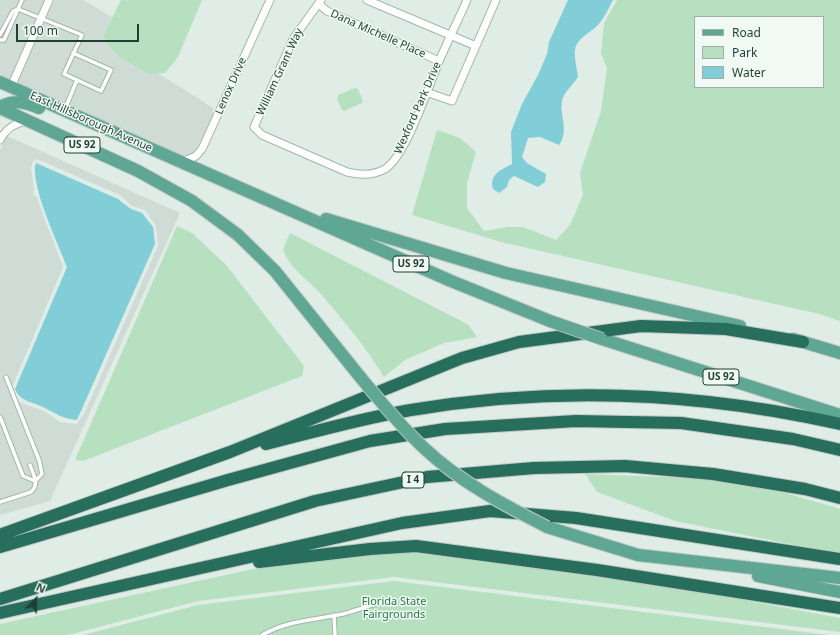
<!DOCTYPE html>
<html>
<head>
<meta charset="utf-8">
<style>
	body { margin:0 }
	#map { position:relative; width:840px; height:635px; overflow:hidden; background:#e0ece6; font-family:"Noto Sans",sans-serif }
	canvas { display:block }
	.legend { position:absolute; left:694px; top:16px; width:130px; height:72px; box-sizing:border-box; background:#f0f9f4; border:1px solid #9cafa8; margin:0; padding:5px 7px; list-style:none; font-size:12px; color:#1f3f35 }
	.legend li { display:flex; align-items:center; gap:8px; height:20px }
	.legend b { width:20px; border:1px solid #9cafa8 }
	.north { position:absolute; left:16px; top:579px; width:40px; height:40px; -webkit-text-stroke:3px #f0f9f4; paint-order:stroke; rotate:24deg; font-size:11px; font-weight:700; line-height:16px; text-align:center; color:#1f3f35 }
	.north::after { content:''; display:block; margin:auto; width:14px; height:18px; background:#1f3f35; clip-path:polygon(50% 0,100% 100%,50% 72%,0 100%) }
	.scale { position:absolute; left:16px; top:24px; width:123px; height:18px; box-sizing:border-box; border:2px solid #1f3f35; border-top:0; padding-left:5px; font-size:12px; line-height:14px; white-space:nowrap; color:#1f3f35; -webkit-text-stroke:3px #f0f9f4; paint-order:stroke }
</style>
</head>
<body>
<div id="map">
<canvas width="840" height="635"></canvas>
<ul class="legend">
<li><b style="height:5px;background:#5fa792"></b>Road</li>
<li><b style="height:11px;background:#b6e0c0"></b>Park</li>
<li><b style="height:11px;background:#81cdd8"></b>Water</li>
</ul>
<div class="north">N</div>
<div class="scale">100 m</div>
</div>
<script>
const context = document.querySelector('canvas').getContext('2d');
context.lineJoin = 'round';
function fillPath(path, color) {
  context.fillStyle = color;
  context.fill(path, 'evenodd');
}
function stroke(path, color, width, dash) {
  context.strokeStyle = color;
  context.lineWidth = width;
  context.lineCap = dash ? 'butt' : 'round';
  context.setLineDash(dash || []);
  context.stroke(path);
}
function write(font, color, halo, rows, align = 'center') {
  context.font = font + ' "Noto Sans",sans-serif';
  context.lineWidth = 3;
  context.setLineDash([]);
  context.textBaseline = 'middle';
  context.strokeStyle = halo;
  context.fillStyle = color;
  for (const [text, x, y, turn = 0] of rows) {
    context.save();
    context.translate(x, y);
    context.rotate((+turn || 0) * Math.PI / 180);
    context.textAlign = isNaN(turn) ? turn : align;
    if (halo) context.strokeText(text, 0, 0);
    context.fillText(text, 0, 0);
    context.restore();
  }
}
fillPath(new Path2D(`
	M0 0H45L9 81 0 77Z
	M54 0H83L112 17 103 36 149 74 158 73 216 110 202 139 194 152 182 157 16 84Z
	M7 136 180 213 50 501 0 515V150ZM37 159 120 195 132 206 145 210 156 226 158 246 85 412 77 424 60 422 44 411 21 403 14 397 12 387 63 267 36 196 33 195 34 190 31 168 33 161Z`), '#cedcd5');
fillPath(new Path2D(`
	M121 0H202L178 57 165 73 149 74 119 57 109 46 103 36Z
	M617 0H840V321L819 314 501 242 412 215 437 130 460 138 476 152 467 183V208L484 231 507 227H523L556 240 570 225 583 195 580 173 601 111 607 68 601 54 604 23ZM695 17H823V87H695Z
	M355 88 358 89 363 101 362 103 344 111 342 110 337 98 338 95Z
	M177 226 192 233 227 266 304 366 302 376 83 461 75 460Z
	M290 233 469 325 477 337 444 343 405 360 384 377C366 347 343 320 320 293 306 278 290 269 283 249Z
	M585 474 718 479 764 487 834 507 840 509V554L675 521 597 492Z
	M415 551 680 588 840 618V632L394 577 198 601 68 635H0V624L267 566 370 554Z
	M394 581 829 635H83L198 605Z`), '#b6e0c0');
fillPath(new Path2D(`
	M568 0H613C608 9 604 19 596 27 589 33 577 39 575 49 574 59 577 68 578 77 574 83 568 89 564 95 556 111 571 129 559 145L540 137 528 138 522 157 527 163 546 174 545 182 538 187 514 176 509 180 507 187 499 193 493 189C489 174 501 170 512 164L511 132 522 104 538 75 547 54 549 42Z
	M36 163 118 199 131 209 142 213 153 227 155 244 77 420C61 418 59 415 45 408 34 402 20 402 15 389L67 267C59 245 29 183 36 163Z`), '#81cdd8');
const lane = new Path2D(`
	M18 9 82 35 64 74 77 80 65 109
	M0 35 13 11 18 9
	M0 40H4L22 0
	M73 53 111 70 101 91 77 80
	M0 417 23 476 35 481 42 474 39 460 6 377
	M0 502 31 492C40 484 33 474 30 465
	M334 615 335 635
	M262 635C289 620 314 620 343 614 356 611 368 605 382 603`);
const street = new Path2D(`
	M321 0 293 39 254 127 262 135 347 172C360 175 372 176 385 169 406 156 428 88 438 64 447 42 458 21 467 0
	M367 0 476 46
	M319 4 327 11 439 61
	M11 87 49 0
	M426 92 452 101 496 0
	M0 140C6 128 15 123 28 121
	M182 162 196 156 202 149 270 0`);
const primary = new Path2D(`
	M0 82 451 281 550 321
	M0 107C14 99 25 102 39 108
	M0 108 138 171 192 201 238 235 275 271 361 378
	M326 219 506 273 740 326
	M602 339 840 415
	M793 339 840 353
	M547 527 638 555 840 578
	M758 576 840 592`);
const highway = new Path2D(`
	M266 444C314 432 362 418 411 410 554 386 699 392 840 424
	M0 535 230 452 462 358 519 342 641 326 726 329 803 342
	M0 547 228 480 370 441 445 429 576 421 681 423 793 439 840 450
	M259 562 370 549 416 546 597 570 840 608
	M0 599 315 501 427 477 534 468 625 466 713 474 805 489 840 498
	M0 613 402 523 490 511 576 518 840 559`);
stroke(lane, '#a2b5ad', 5.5);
stroke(street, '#a2b5ad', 9);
stroke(primary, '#c0c9c6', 14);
stroke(highway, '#c0c9c6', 14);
stroke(lane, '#fff', 3.5);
stroke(street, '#fff', 7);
stroke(primary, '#5fa792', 12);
stroke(highway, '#276e5d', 12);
const primaryBridge = new Path2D(`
	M550 321 602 339
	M361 378C381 402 401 427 424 448 460 482 504 505 547 527`);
stroke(primaryBridge, '#c0c9c6', 14, []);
stroke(primaryBridge, '#5fa792', 12);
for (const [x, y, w] of [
	[82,145,36],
	[411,264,36],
	[721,377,36],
	[413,480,22]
]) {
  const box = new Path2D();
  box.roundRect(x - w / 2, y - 8, w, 16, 3);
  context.fillStyle = '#f0f9f4';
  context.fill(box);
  stroke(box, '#1f3f35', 1);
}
write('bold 10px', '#1f3f35', null, [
	["US 92",82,145],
	["US 92",411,264],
	["US 92",721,377],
	["I 4",413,480]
]);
write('11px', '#1f3f35', '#f0f9f4', [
	["Dana Michelle Place",378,34,24],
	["William Grant Way",280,72,-65],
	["Lenox Drive",231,86,-66],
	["Wexford Park Drive",418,108,-66],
	["East Hillsborough Avenue",91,122,24]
]);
write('11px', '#257a43', '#f0f9f4', [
	["Florida State",394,602],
	["Fairgrounds",394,615]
]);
</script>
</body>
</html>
